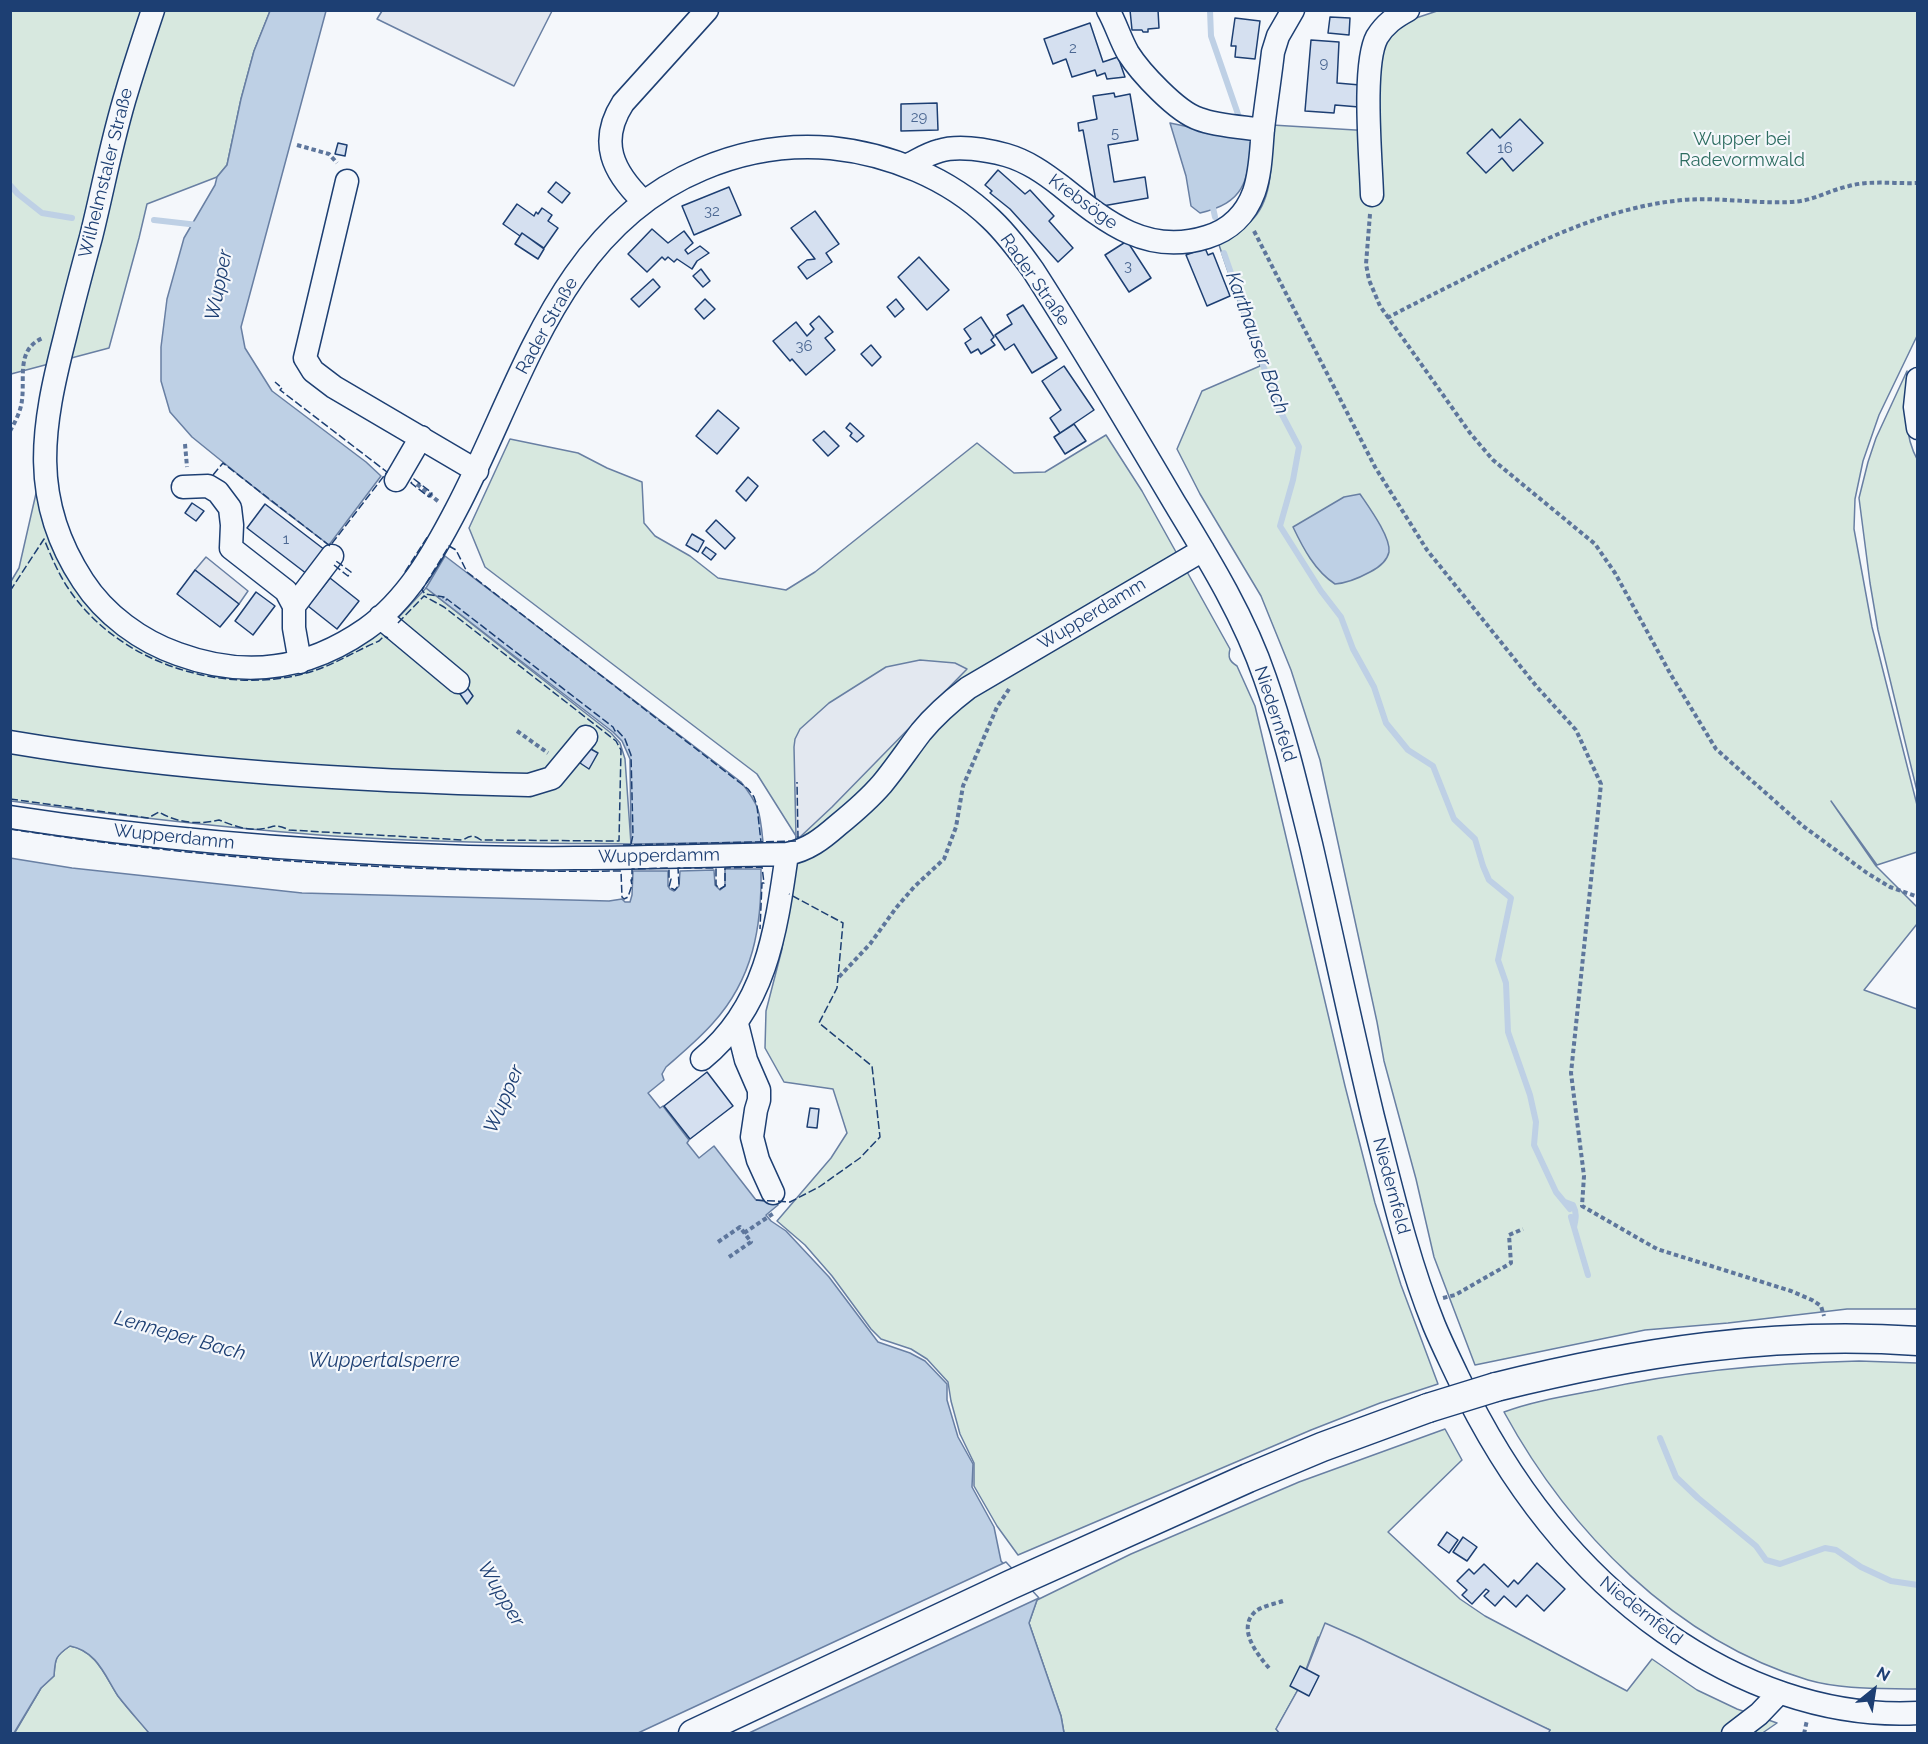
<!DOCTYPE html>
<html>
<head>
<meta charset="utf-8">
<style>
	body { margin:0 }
	#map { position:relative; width:1928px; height:1744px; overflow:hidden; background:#f4f7fb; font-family:Raleway,sans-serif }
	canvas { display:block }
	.frame { position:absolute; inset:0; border:12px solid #1d3f73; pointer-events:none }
	.north { position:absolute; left:1844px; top:1660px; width:60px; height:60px; -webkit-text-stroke:4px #f4f7fb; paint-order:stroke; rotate:30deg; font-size:16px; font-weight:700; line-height:24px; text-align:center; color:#1d3f73 }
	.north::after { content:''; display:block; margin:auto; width:21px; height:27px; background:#1d3f73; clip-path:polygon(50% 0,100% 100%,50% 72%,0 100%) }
</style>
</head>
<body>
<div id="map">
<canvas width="1928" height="1744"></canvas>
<div class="frame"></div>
<div class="north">N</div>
</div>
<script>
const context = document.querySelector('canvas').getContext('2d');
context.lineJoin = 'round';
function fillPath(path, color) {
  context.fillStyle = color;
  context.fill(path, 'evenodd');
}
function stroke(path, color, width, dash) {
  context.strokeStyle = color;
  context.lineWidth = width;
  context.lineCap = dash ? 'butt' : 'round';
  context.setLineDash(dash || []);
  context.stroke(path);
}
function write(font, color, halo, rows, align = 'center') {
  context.font = font + ' Raleway,sans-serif';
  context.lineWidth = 4.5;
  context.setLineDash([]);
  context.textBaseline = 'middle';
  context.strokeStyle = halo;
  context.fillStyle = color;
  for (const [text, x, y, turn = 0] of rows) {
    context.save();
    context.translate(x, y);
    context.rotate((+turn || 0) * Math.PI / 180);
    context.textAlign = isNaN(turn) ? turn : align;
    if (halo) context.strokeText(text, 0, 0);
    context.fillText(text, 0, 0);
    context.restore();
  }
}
const green = new Path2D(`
	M1440 10 1917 11V336L1879 415 1863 461 1855 499 1854 529 1872 627 1917 805V852L1877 865 1831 801 1876 866 1917 907V924L1864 990 1917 1009V1309H1847L1728 1323 1645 1330 1475 1365 1434 1257 1416 1179 1384 1061 1377 1022 1320 760 1291 670 1261 596 1200 494 1177 449 1202 391 1260 366 1218 242C1229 235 1241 229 1251 221 1275 198 1271 156 1272 125L1372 131 1377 54 1389 27Z
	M11 11H270L254 51 241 99 227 165 217 177 147 204 139 238 109 348 11 374Z
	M1907 371C1905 400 1903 435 1918 461L1917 791 1878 630 1870 583 1859 498 1868 462 1876 438Z
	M1106 435 1142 491 1230 649C1228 657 1229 661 1237 666L1255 706 1345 1086 1375 1203 1401 1285 1438 1384 1380 1403 1311 1430 1018 1555 997 1526 974 1486V1463L960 1434 951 1401 948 1382 927 1359 911 1349 881 1339 871 1329 832 1276 805 1245 777 1221 831 1158 847 1133 833 1089 784 1082 765 1048 766 1011 782 949 796 836 757 774 485 567 469 528 510 439 578 453 607 468 642 482 644 523 655 536 690 556 718 578 786 590 815 572 977 443 1014 473 1045 472Z
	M37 489C39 501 40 514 44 525 55 559 74 587 97 613L250 675 398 618 426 588 611 733 620 743 625 759 631 844C537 843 443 843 350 837 236 830 123 816 11 801L10 583 19 568Z
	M1859 1361 1917 1363V1689C1882 1688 1843 1690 1808 1680 1675 1640 1569 1531 1504 1412 1533 1401 1566 1396 1597 1390 1683 1371 1771 1363 1859 1361Z
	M1445 1429 1462 1460 1388 1532 1460 1599 1485 1616 1627 1691 1652 1659 1697 1690 1737 1709 1777 1723 1761 1734 1548 1733 1550 1730 1318 1637 1300 1686 1276 1729 1280 1733H1064L1061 1716 1029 1623 1037 1600 1131 1554 1299 1482Z
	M70 1646C97 1651 105 1676 118 1696 128 1709 139 1721 149 1733L14 1734 41 1688 54 1676C55 1659 55 1656 70 1646Z`);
fillPath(green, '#d7e8df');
stroke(green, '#687fa3', 1.5);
const parking = new Path2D(`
	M382 11V10L552 11 514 86 377 19Z
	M206 557 248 591 239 604 195 570Z
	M920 660 955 663 967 669 832 807 800 837H796L794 747 795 739 800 729 829 703 886 667Z
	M1325 1623 1359 1638 1550 1730 1548 1734H1280L1276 1729 1300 1686Z`);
fillPath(parking, '#e3e8f0');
stroke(parking, '#687fa3', 1.5);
const water = new Path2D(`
	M270 11H326L241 327 245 348 272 391 366 462 381 476 329 545 271 501 192 437 170 412 161 381V347L167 299 184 238 215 185 217 177 227 165 241 99 254 51Z
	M1170 123 1252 140C1247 183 1245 202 1200 213L1191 206 1186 176Z
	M1360 494C1368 506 1391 537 1389 552 1387 561 1378 568 1370 572 1359 578 1348 583 1335 584 1315 571 1303 548 1293 527L1344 497Z
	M445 556 741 782C760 806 760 812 763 842L631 844 630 759 622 741 613 732 426 588Z
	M10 858 72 868 302 893 609 901 622 899 625 902H630L632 895 633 871H668V886L670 889 674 891 679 886 680 871 714 870 715 885 720 890 725 886V869H761C762 927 753 979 713 1023 699 1039 682 1053 666 1067L662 1074 664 1080 648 1093 660 1108 663 1106 689 1140 687 1143 699 1158 714 1146 756 1200 777 1203 778 1205 766 1215 771 1221 786 1231 829 1277 878 1342 910 1353 925 1361 947 1384V1400L958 1437 973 1464 972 1487 994 1527 1001 1561 1037 1600 1029 1623 1061 1716 1064 1733H149C139 1721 128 1709 118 1696 105 1676 97 1651 70 1646 55 1656 55 1659 54 1676L41 1688 14 1733H11Z`);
fillPath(water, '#bed0e5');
stroke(water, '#687fa3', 1.5);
const pier = new Path2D(`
	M1006 1562 1039 1598 749 1733H638Z`);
fillPath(pier, '#f4f7fb');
stroke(pier, '#687fa3', 1.5);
stroke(new Path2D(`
	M1210 10 1211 36 1240 120
	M10 185 18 194 42 213 72 218
	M1212 203 1215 217
	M154 220 198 225
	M1224 253 1277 405 1299 447 1293 480 1280 526 1321 591 1341 617 1353 649 1374 687 1386 723 1408 750 1433 766 1454 819 1475 839 1483 866 1489 880 1511 898 1498 960 1506 983 1508 1032 1530 1095 1536 1122 1534 1145 1556 1192 1570 1209
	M1565 1202 1573 1205C1577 1213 1576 1218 1574 1227
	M1571 1217 1588 1275
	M1660 1438 1676 1477 1698 1498 1756 1546 1766 1560 1780 1564 1825 1548 1836 1550 1861 1567 1891 1581 1918 1585`), '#bed0e5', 6);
const building = new Path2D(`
	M1130 10H1158L1159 28 1148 29V32H1143L1142 30H1132Z
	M1330 17 1350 18 1349 35 1328 33Z
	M1235 18 1260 21 1255 59 1235 57 1236 46H1231Z
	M1090 23 1103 62 1118 57 1125 77 1107 79 1105 73 1097 76 1095 70 1072 77 1066 59 1053 64 1044 39Z
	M1311 40 1339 42 1337 83 1360 85 1359 107 1335 105 1334 113 1305 111Z
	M1114 93 1115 97 1130 94 1138 140 1108 145 1114 182 1145 177 1148 198 1097 207 1083 130 1079 131 1078 123 1097 119 1093 96Z
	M937 103 938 130 901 131V104Z
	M1520 119 1543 143 1513 171 1502 158 1486 173 1467 153 1492 129 1500 138Z
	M338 143 347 145 345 156 335 154Z
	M998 170 1025 194 1030 190 1054 216 1049 221 1073 248 1058 262 1010 209 990 193 992 191 985 185Z
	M556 182 570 193 562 203 548 192Z
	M729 187 741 215 694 235 682 206Z
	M517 204 534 216 536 212 538 214 542 208 552 215 548 221 558 228 544 248 522 233 520 236 503 224Z
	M815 211 839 244 826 253 832 262 807 279 798 267 807 260 815 259 791 228Z
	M652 229 668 243 684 231 693 243 685 250 688 254 700 246 709 253 697 261 692 269 677 259 674 262 668 257 665 260 662 257 647 272 628 254Z
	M522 233 544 249 538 259 515 244Z
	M1127 241 1151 278 1129 292 1105 255Z
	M1205 248 1208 255 1213 253 1230 296 1207 306 1186 255Z
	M919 257 949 290 927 310 898 277Z
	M701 269 710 281 703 287 693 276Z
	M653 279 660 287 639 307 631 299Z
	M705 299 715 309 704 319 695 309Z
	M896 299 904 309 895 317 887 307Z
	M1023 305 1057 358 1032 373 1014 344 1005 350 995 335 1012 324 1007 315Z
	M819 316 833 332 825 338 835 350 806 375 792 359 790 361 773 341 796 322 807 336 814 329 810 324Z
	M981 317 994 337 991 340 995 345 981 354 978 349 971 353 965 343 971 339 964 329Z
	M871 345 881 357 872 366 861 354Z
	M1064 366 1094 410 1060 433 1050 418 1061 410 1042 381Z
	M718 410 739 428 717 454 696 436Z
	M850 423 864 436 857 442 850 436 852 433 846 428Z
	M1074 424 1086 441 1065 454 1054 437Z
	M824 431 839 446 828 456 813 440Z
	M748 477 758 486 746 501 736 491Z
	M192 503 204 511 196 521 185 513Z
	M265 504 325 550 307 574 247 528Z
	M716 520 735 538 725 549 706 531Z
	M692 534 704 541 698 552 686 545Z
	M706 547 716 554 711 560 702 553Z
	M195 570 239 604 220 627 177 594Z
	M330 578 359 601 337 629 308 606Z
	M256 592 275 606 253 635 235 621Z
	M451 686H466L473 696 467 704 458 691 456 693Z
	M589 748 598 753 589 769 580 763Z
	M707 1072 733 1106 690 1139 664 1106Z
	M810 1108 819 1109 817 1128 807 1127Z
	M1447 1532 1458 1540 1449 1553 1438 1545Z
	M1463 1537 1477 1547 1467 1561 1453 1552Z
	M1537 1563 1565 1589 1544 1611 1527 1595 1516 1607 1504 1596 1495 1606 1484 1596 1489 1591 1486 1589 1472 1604 1462 1595 1467 1590 1457 1581 1469 1569 1474 1574 1484 1564 1508 1587 1514 1580 1518 1584Z
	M1300 1666 1319 1676 1309 1696 1290 1686Z`);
fillPath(building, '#d5e0f0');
stroke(building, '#1d3f73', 1.5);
const minor = new Path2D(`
	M153 10C144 37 135 64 127 91 112 139 103 189 91 237 82 270 73 304 65 337 42 427 29 499 83 581 105 615 141 641 178 654 246 679 307 670 366 629 407 600 433 554 456 510 522 385 558 229 702 169 744 151 785 144 831 148 889 154 949 178 991 219 1007 234 1020 252 1033 270 1082 346 1128 424 1174 502 1208 558 1244 616 1265 678 1284 732 1297 788 1311 844 1332 935 1351 1026 1373 1117 1391 1187 1407 1258 1434 1325 1441 1342 1449 1358 1457 1375 1505 1476 1571 1567 1664 1632 1738 1684 1826 1718 1918 1713
	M1108 10C1116 24 1120 39 1128 53 1140 72 1177 112 1199 119 1217 126 1243 127 1263 130
	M906 166C917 161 927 154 939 151 958 145 987 150 1006 155 1027 161 1044 173 1061 186 1106 222 1147 256 1207 237 1230 230 1246 214 1254 192 1261 172 1261 150 1263 129 1266 103 1270 78 1273 52L1278 36 1293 10
	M347 181 305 358 313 371 334 387 477 471
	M1372 195C1371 160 1362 65 1377 37 1385 24 1395 17 1408 10
	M643 201C613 172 598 142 623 103L707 10
	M1918 379 1915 407 1918 428
	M396 480 421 437
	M183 487 208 486 218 492 230 508 232 525 231 548 286 591 294 606V628L300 662
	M294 606 332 556
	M380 617 458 682
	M10 742C182 771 356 781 529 785L552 778 586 737
	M10 817C153 839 299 851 443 856 558 861 673 856 787 854 808 850 822 839 838 825 854 812 869 799 882 784 896 767 908 749 921 732 935 715 951 701 968 688L1203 550
	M737 1024 746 1060 759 1090V1100L756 1110 752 1137 758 1160 773 1193
	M702 1059C766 1007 776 931 787 854
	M1733 1734 1759 1714 1779 1693`);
const major = new Path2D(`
	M1496 1387C1637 1352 1772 1331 1918 1341
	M693 1734 1010 1585 1248 1478 1322 1447 1428 1408`);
stroke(minor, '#1d3f73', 25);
stroke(major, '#1d3f73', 31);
stroke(new Path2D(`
	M297 145 329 154 337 163
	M1370 214 1366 264 1369 280 1380 306 1470 433 1493 460 1595 544 1615 573 1671 675 1716 749 1803 826 1867 873 1890 887 1918 897
	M1254 231 1375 467 1427 550 1537 687 1576 730 1601 784 1571 1073 1584 1176 1582 1206 1657 1249 1791 1291 1812 1300 1821 1306 1824 1316
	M1387 318C1425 298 1464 279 1502 260 1559 232 1618 206 1683 200 1720 197 1756 204 1792 202 1813 201 1830 190 1849 186 1871 180 1895 184 1918 183
	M10 431C15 422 21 411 22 400 25 377 16 349 43 338
	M185 444 187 467
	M417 484 439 502
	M517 731 548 753
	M839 977 870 944 896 908 914 887 944 859 956 827 963 786 997 707 1009 689
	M744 1233 774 1213
	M718 1242 740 1227 751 1242 729 1257
	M1443 1298 1455 1295 1511 1263 1509 1235 1523 1229
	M1269 1668C1257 1654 1236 1628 1256 1611 1263 1606 1274 1604 1283 1601
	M1804 1734 1807 1720`), '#5e769c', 4, [4.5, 3]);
stroke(minor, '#f4f7fb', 22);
stroke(major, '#f4f7fb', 28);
const majorBridge = new Path2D(`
	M1428 1408 1496 1387`);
stroke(majorBridge, '#1d3f73', 31, []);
stroke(majorBridge, '#f4f7fb', 28);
stroke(new Path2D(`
	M213 475 223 463 330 546 387 472 280 390 282 388 275 382
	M414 479 432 493 429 497 411 483Z
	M334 565 348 576 351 572 336 561
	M405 572 428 536
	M10 591 44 539C51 556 58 573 68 588 117 662 219 695 303 674 331 667 353 652 379 641L384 636 388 638
	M10 799 148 818 159 812C177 823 199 825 219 820 232 825 247 831 261 829 275 827 275 823 289 830L463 840C471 835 474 835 481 840L619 841 621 750 616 741 444 607 424 596 397 624
	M10 829C213 861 417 873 621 871L622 897 624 899 628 897 632 885 631 880H632V869L669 868V879H671L669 887 675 890 679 885 678 868H716V885L720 889 725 886V868L762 867 764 883H762L760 929
	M631 844 633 835 631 755 625 739 616 729 615 731 613 727 447 599 446 600 443 598 444 597 425 594 422 590 449 546 456 550 467 572 748 789 754 797 757 806 761 842
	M623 845 796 841 798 838 797 782
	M756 1200 790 1202 819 1187 860 1158 880 1137 872 1066 819 1023 837 988 843 923 789 894`), '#1d3f73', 1.5, [8, 3]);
write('15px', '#4b6792', null, [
	["2",1073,48],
	["9",1324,63],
	["29",919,117],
	["5",1115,133],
	["16",1505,148],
	["32",712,211],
	["3",1128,266],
	["36",804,346],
	["1",286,539]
]);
write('18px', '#2c6c60', '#f4f7fb', [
	["Wupper bei",1742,140],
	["Radevormwald",1742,161]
]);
write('18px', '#1d3f73', '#f4f7fb', [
	["Wilhelmstaler Straße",106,173,-76],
	["Krebsöge",1083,202,36],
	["Rader Straße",1035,280,55],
	["Rader Straße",547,326,-61],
	["Wupperdamm",1092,614,-31],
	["Niedernfeld",1275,714,72],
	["Wupperdamm",174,837,6],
	["Wupperdamm",659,856,-1],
	["Niedernfeld",1391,1186,75],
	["Niedernfeld",1641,1611,38]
]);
write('italic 20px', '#1d3f73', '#f4f7fb', [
	["Wupper",219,285,-79],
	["Karthauser Bach",1257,343,70],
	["Wupper",504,1099,-67],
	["Lenneper Bach",180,1336,16],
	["Wuppertalsperre",384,1361],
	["Wupper",501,1594,59]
]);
</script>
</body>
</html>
